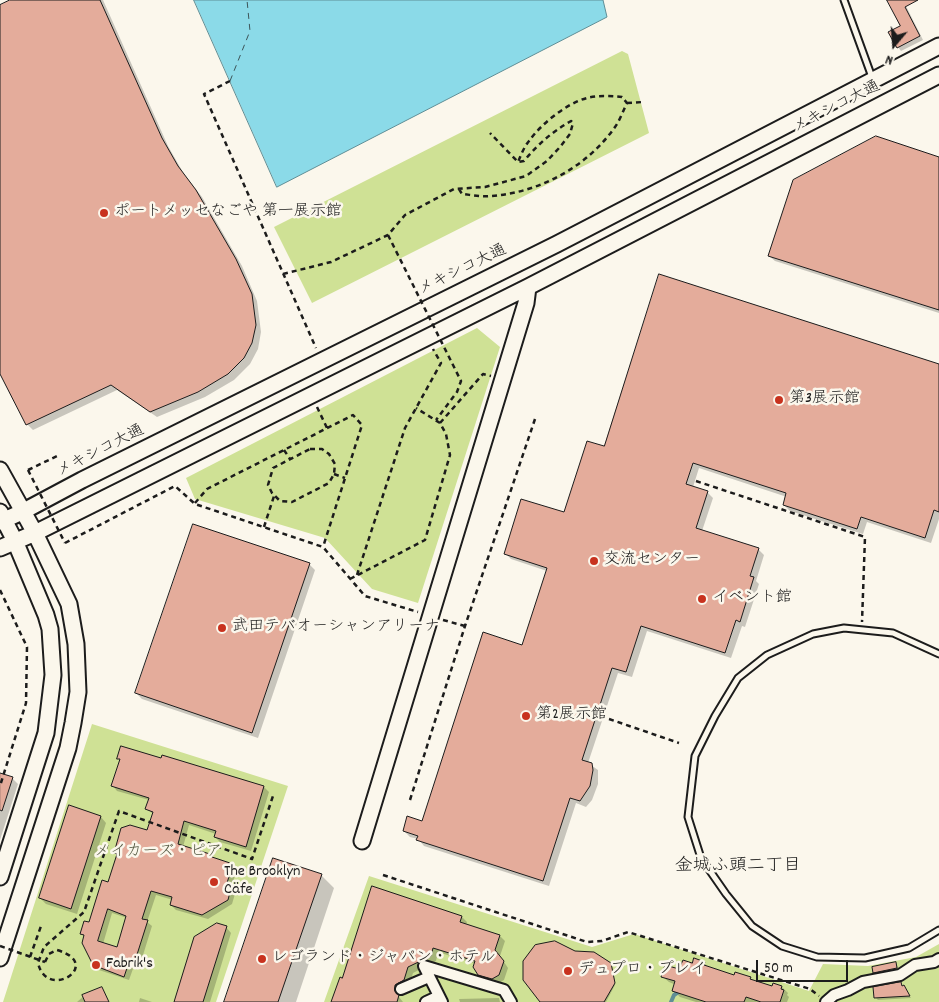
<!DOCTYPE html>
<html>
<head>
<meta charset="utf-8">
<style>
	body { margin:0 }
	#map { position:relative; width:939px; height:1002px; overflow:hidden; background:#fbf7ec; font-family:Dekko,sans-serif }
	canvas { display:block }
	.north { position:absolute; left:869px; top:20px; width:50px; height:50px; -webkit-text-stroke:4px #fbf7ec; paint-order:stroke; rotate:198deg; font-size:14px; font-weight:700; line-height:20px; text-align:center; color:#1c1c1c }
	.north::after { content:''; display:block; margin:auto; width:18px; height:22px; background:#1c1c1c; clip-path:polygon(50% 0,100% 100%,50% 72%,0 100%) }
	.scale { position:absolute; left:756px; top:960px; width:92px; height:22px; box-sizing:border-box; border:2px solid #1c1c1c; border-top:0; padding-left:6px; font-size:15px; line-height:18px; white-space:nowrap; color:#1c1c1c; -webkit-text-stroke:4px #fbf7ec; paint-order:stroke }
</style>
</head>
<body>
<div id="map">
<canvas width="939" height="1002"></canvas>
<div class="north">N</div>
<div class="scale">50 m</div>
</div>
<script>
const context = document.querySelector('canvas').getContext('2d');
context.lineJoin = 'round';
function fillPath(path, color) {
  context.fillStyle = color;
  context.fill(path, 'evenodd');
}
function stroke(path, color, width, dash) {
  context.strokeStyle = color;
  context.lineWidth = width;
  context.lineCap = dash ? 'butt' : 'round';
  context.setLineDash(dash || []);
  context.stroke(path);
}
function write(font, color, halo, rows, align = 'center') {
  context.font = font + ' Dekko,"Klee One",sans-serif';
  context.lineWidth = 5;
  context.setLineDash([]);
  context.textBaseline = 'middle';
  context.strokeStyle = halo;
  context.fillStyle = color;
  for (const [text, x, y, turn = 0] of rows) {
    context.save();
    context.translate(x, y);
    context.rotate((+turn || 0) * Math.PI / 180);
    context.textAlign = isNaN(turn) ? turn : align;
    if (halo) context.strokeText(text, 0, 0);
    context.fillText(text, 0, 0);
    context.restore();
  }
}
fillPath(new Path2D(`
	M622 51 628 54 649 133 312 303 274 227Z
	M477 328 500 347 418 603 372 589 325 538 195 499 186 478Z
	M92 724 288 786 216 1002H3Z
	M369 876 592 947 634 934 809 991 823 964 868 966 916 957 939 944V1002H324Z`), '#cfe195');
const water = new Path2D(`
	M194 0H603L607 17 277 187Z`);
fillPath(water, '#8bdae8');
stroke(water, '#5f8e96', 1);
fillPath(new Path2D(`
	M13 0H103L168 146 184 174 202 197 242 266 257 301 261 332 258 349 250 364 234 380 205 397 157 417 117 390 33 430 27 424 0 372V6Z
	M888 0H903L923 40 901 51 898 47 902 26Z
	M939 158V313L775 261 769 256Z
	M939 366V519L931 543 867 522 863 534 790 511 784 505 787 497 699 468 693 487 707 492 713 498 702 531 758 549 764 555 756 581 759 584 745 627 742 626 731 658 647 631 632 677 618 673 588 763 598 770V784L592 800 586 807 576 803 549 886 424 846 418 839 410 837 404 831 423 823 523 646 547 571 511 559 505 553 565 514 604 448Z
	M309 564 315 570 258 738 142 699 136 693Z
	M163 756 264 787 269 792 251 851 220 842 215 837 216 834 189 825 183 847 212 856 216 860 232 865 237 869 231 889 235 894 232 904 208 919 176 910 171 905 173 900 156 895 147 922 152 926 139 968 134 966 129 980 99 970 94 964 85 937 82 934 90 924 109 884 118 855 115 852 148 831 153 814 147 809 149 800 117 791 113 786 121 760 119 758 162 759ZM112 913 127 918 118 948 103 944Z
	M0 775 12 778 18 784 0 840Z
	M101 817 106 823 77 914 46 904 40 898Z
	M321 875 334 888 296 1002H225Z
	M462 917 467 922 466 925 500 936 505 941 500 956 508 968 504 980 497 984 485 980 479 974 476 964 438 952 436 961 413 973 409 986 400 991 399 997 403 1002H333L343 979Z
	M226 927 231 933 210 1002H176Z
	M574 953 612 966 615 985 606 1002H542Z
	M704 963 710 969 735 977 750 978 754 982 772 988 773 984 782 987 788 993 787 995 789 997 787 1002H696L680 997 674 991 676 985 669 982 663 977 693 965Z
	M896 963 899 970 876 974 874 973Z
	M900 983 911 998 878 1000 875 997Z
	M102 988 109 1002H77L85 995Z
	M140 998 152 1002H139Z
	M499 998 500 1002H460L459 999Z`), '#0003');
stroke(new Path2D(`
	M671 1002 674 995 680 991`), '#5f8e96', 4);
stroke(new Path2D(`
	M230 81 250 31 247 0`), '#3d5559', 1, [6, 5]);
const building = new Path2D(`
	M10 0H100L162 138 178 166 196 190 236 259 252 294 256 325 252 343 244 358 228 374 198 392 150 412 111 385 26 425 0 374V5Z
	M887 0H918L905 7 920 36 897 48 888 32 900 26Z
	M876 136 939 157V310L768 256 793 180Z
	M659 274 939 364V512L934 510 925 538 861 517 857 529 783 505 786 493 693 463 686 484 708 491 696 528 759 548 750 576 754 577 740 622 736 620 725 653 641 626 626 672 612 668 582 760 592 763 593 770 590 786 580 801 570 798 543 881 416 840 418 836 403 831 407 816 422 821 483 632 522 645 547 568 504 554 521 499 564 512 587 441 604 446Z
	M193 524 310 563 252 733 135 693Z
	M121 746 161 758 162 755 264 786 246 847 214 837 216 831 184 821 178 844 213 855 212 857 233 864 226 886 231 888 228 900 202 915 170 905 172 897 151 891 142 919 148 920 134 964 129 962 124 977 93 965 82 943 84 935 80 934 84 921 89 922 102 880 108 882 117 854 114 853 121 828 130 825 147 830 153 812 145 809 149 798 111 786 120 759H117ZM108 909 126 916 117 947 98 941Z
	M0 773 13 777 2 811 0 810Z
	M69 805 101 816 71 909 39 898Z
	M273 858 322 874 278 1002H224Z
	M372 886 462 916 460 922 500 935 495 950 504 961 499 975 492 979 478 975 473 967 475 961 433 948 431 956 408 967 404 980 395 985V991L399 995 397 1002H331L340 977 342 978Z
	M217 923 227 926 203 1002H174L194 937Z
	M555 941 575 951 594 952 611 963 615 983 604 1002H540L523 980V961L535 945Z
	M694 958 705 962 704 965 734 975 735 972 751 977 750 979 772 986 773 983 782 986 781 989 784 990 780 1002H761L746 997 744 1002H706L672 991 675 981 661 977 665 965 679 969 683 960 692 963Z
	M896 962 897 968 873 973 872 967Z
	M901 982 902 986 904 985 910 996 874 998 873 987Z
	M102 987 109 1002H85L82 995Z`);
fillPath(building, '#e4ac9b');
stroke(building, '#1c1c1c', 1);
const lane = new Path2D(`
	M844 0 873 80
	M939 654 893 633 844 628 813 634 767 655 738 678 715 716 695 756 688 817 701 858 726 894 752 926 782 946 817 957 865 958 909 948 939 930`);
const street = new Path2D(`
	M401 989 429 977
	M426 1002 439 996
	M442 1002 424 966 504 990 511 1002
	M826 1002 834 995 848 990 863 982 900 975 915 965 934 962 939 959`);
const secondary = new Path2D(`
	M0 470 35 533 69 604 76 644 78 692 73 723 68 748 0 958
	M0 512 15 541 46 615 50 629 53 675 46 733 0 877
	M0 522 22 512 82 480 557 244 939 46
	M0 548 35 533 528 287 939 75
	M362 841 526 303 528 287`);
stroke(lane, '#1c1c1c', 9);
stroke(street, '#1c1c1c', 14);
stroke(secondary, '#1c1c1c', 19);
stroke(new Path2D(`
	M230 81 204 94 316 348
	M627 103 643 102
	M459 189 462 194C472 195 482 197 492 196 540 192 587 167 615 127 620 120 623 111 627 103L622 97C611 96 598 95 587 98 567 103 541 124 529 141 524 147 521 155 518 162
	M283 274 331 262 388 235 405 215 454 189 485 187 526 176 547 161 560 147 570 134 573 123 571 121C552 132 538 144 524 161L518 162 490 133
	M317 407 327 428
	M440 423 483 374 491 376
	M310 449H322L329 454 335 464 334 474 329 483 292 502 280 501 272 493 268 485 273 468Z
	M284 450 290 459
	M28 470 57 456
	M334 474 345 478
	M696 481 865 537 862 622
	M195 503 207 489 353 415 362 425 323 547
	M264 527 274 496
	M65 543 175 486 195 504 323 547 365 596 418 612
	M357 575 405 428 441 363 433 349
	M350 579 425 540 450 455 446 434 440 423 416 408
	M0 590 27 647 26 703 0 786
	M443 620 465 626
	M609 719 679 743
	M410 800 465 626 535 419
	M383 875 587 942 602 941 628 932 810 989 819 996
	M30 957 41 926
	M45 962 49 954 57 950C105 964 47 1002 38 963L44 947 84 912 119 811 252 859 273 796`), '#1c1c1c', 2.5, [5, 4]);
stroke(lane, '#fbf7ec', 5);
stroke(street, '#fbf7ec', 10);
stroke(secondary, '#fbf7ec', 15);
stroke(new Path2D(`
	M388 235 461 381 457 392 436 420
	M28 470 65 543
	M0 946 45 962`), '#1c1c1c', 2.5, [5, 4]);
for (const [x, y, r, color] of [
	[104,213,5,"#c8321e"],
	[779,400,5,"#c8321e"],
	[594,561,5,"#c8321e"],
	[702,599,5,"#c8321e"],
	[222,628,5,"#c8321e"],
	[526,716,5,"#c8321e"],
	[214,882,5,"#c8321e"],
	[262,959,5,"#c8321e"],
	[96,965,5,"#c8321e"],
	[568,971,5,"#c8321e"]
]) {
  const dot = new Path2D();
  dot.arc(x, y, r, 0, 2 * Math.PI);
  context.fillStyle = color;
  context.fill(dot);
  stroke(dot, '#fbf7ec', 2);
}
write('16px', '#1c1c1c', '#fbf7ec', [
	["メキシコ大通",837,108,-27],
	["メキシコ大通",463,271,-26],
	["メキシコ大通",101,452,-27]
]);
write('16px', '#1c1c1c', '#fbf7ec', [
	["ポートメッセなごや 第一展示館",114,213],
	["第3展示館",789,400],
	["交流センター",604,561],
	["イベント館",712,599],
	["武田テバオーシャンアリーナ",232,628],
	["第2展示館",536,716],
	["The Brooklyn",224,873],
	["Cäfe",224,891],
	["レゴランド・ジャパン・ホテル",272,959],
	["Fabrik's",106,965],
	["デュプロ・プレイ",578,971]
], 'left');
write('16px', '#525740', '#fbf7ec', [
	["メイカーズ・ピア",158,853]
]);
write('18px', '#1c1c1c', '#fbf7ec', [
	["金城ふ頭二丁目",738,868]
]);
</script>
</body>
</html>
